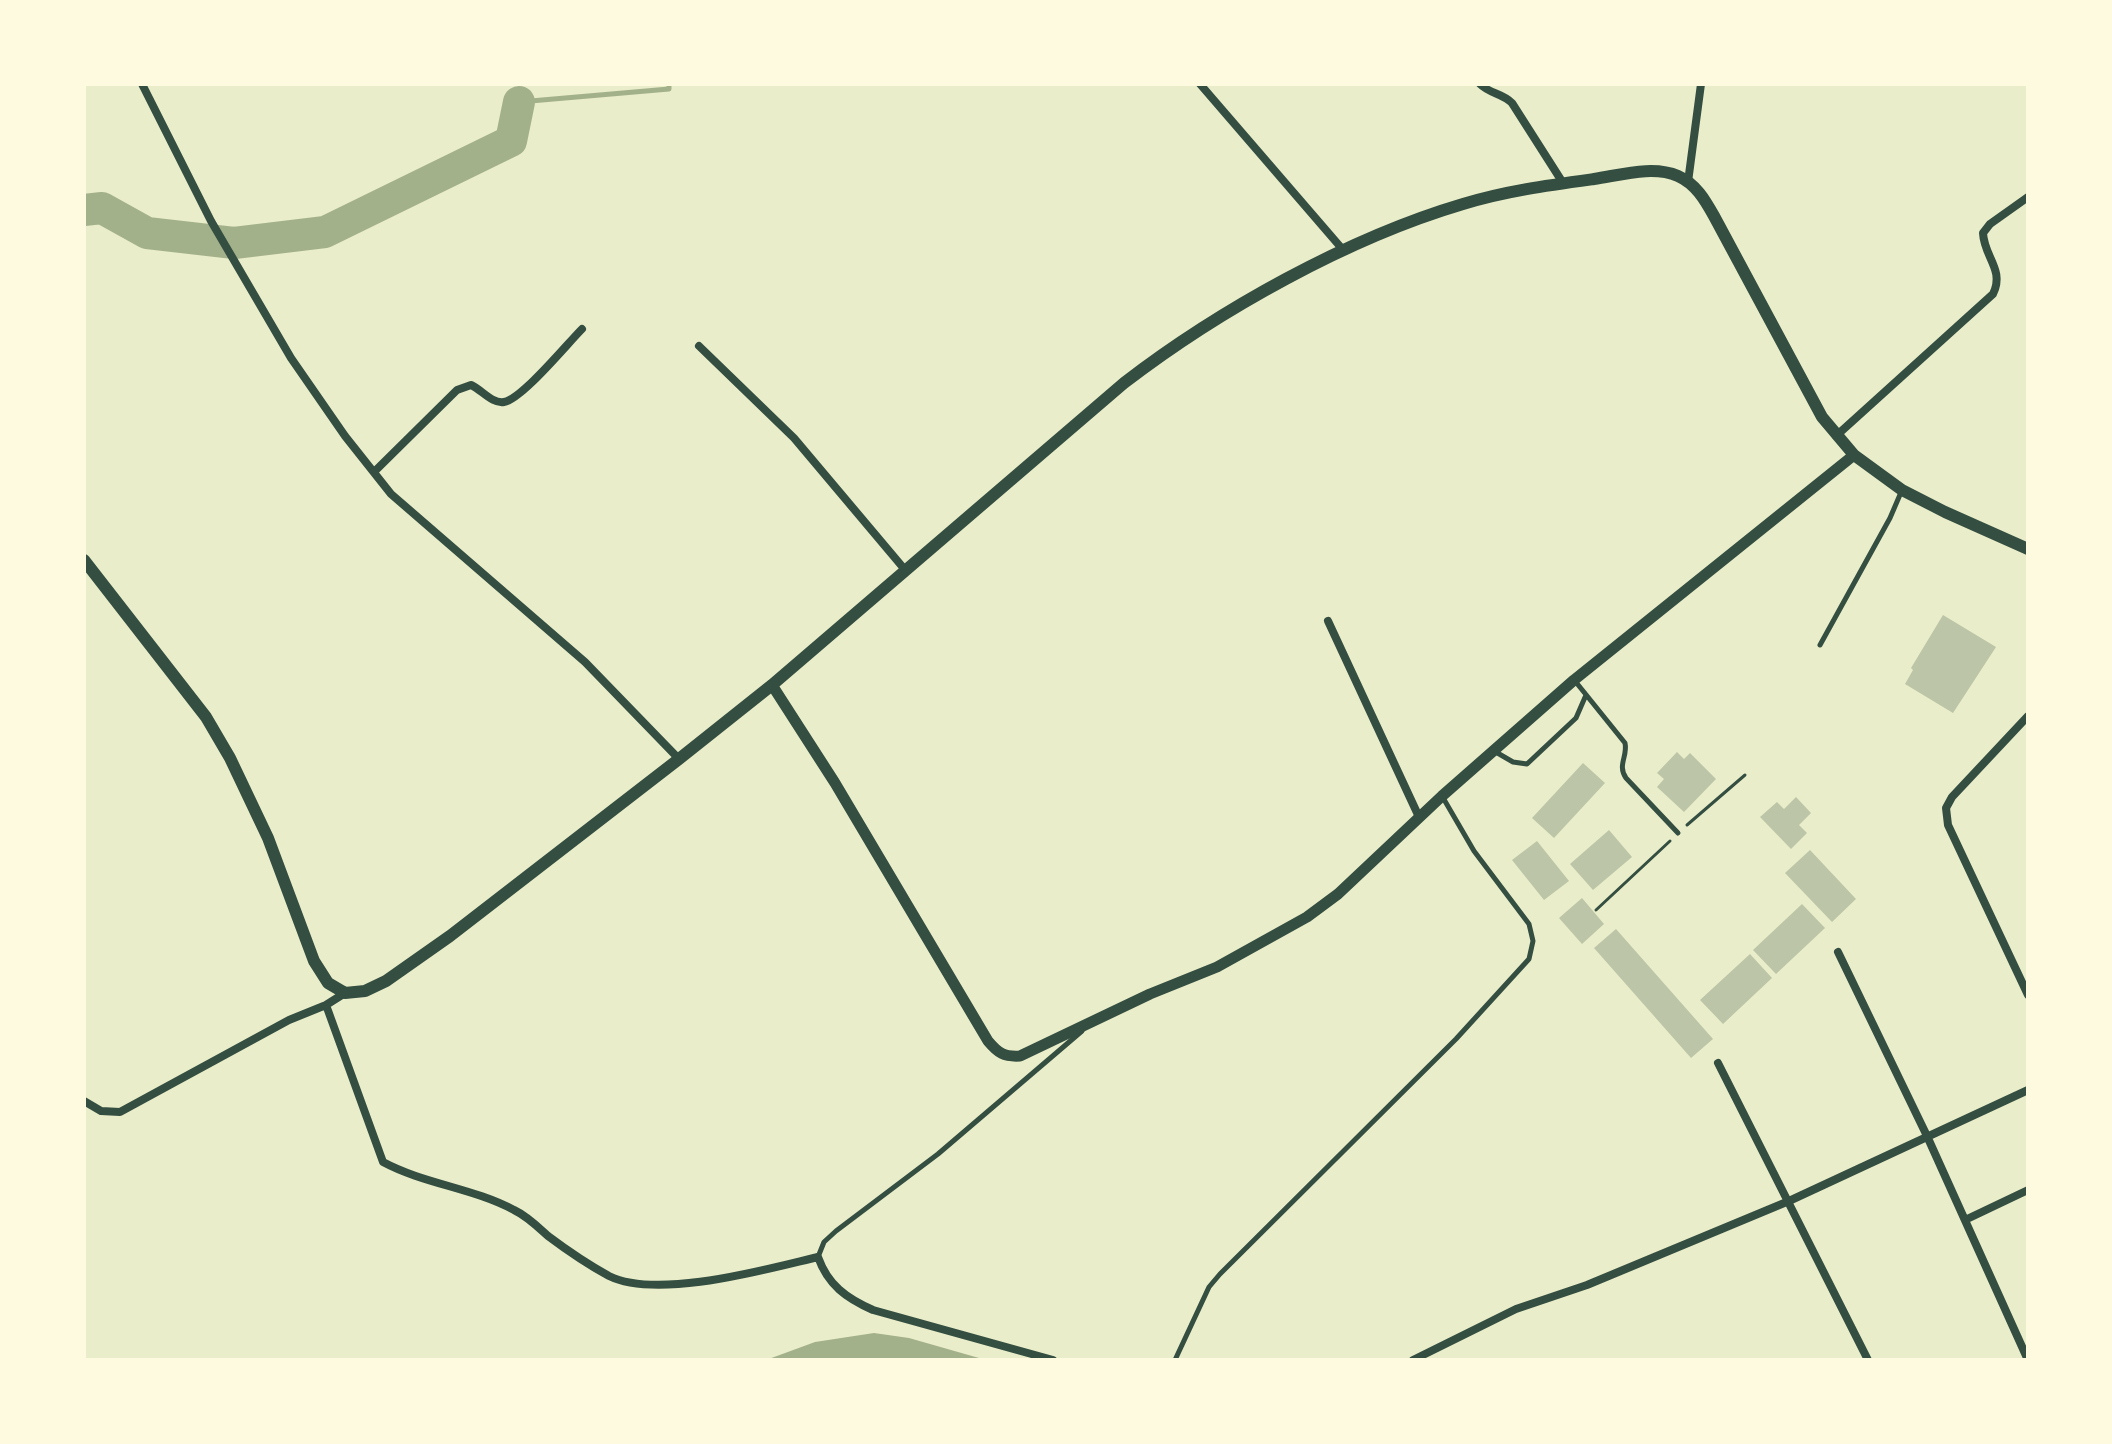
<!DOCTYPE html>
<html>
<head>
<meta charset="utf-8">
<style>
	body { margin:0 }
	#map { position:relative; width:2112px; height:1444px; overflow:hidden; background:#e9edc9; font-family:Quicksand,sans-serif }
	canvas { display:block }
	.frame { position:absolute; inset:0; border:86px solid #fefae0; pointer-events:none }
</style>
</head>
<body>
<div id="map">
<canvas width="2112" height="1444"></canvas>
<div class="frame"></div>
</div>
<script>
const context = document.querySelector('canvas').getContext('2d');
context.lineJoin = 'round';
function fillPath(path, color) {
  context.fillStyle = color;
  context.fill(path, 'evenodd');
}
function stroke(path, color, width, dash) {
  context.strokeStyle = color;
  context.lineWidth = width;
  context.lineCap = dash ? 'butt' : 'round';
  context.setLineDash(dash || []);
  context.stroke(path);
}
fillPath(new Path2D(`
	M874 1333 909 1338 986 1360H766L815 1342Z`), '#a3b18a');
stroke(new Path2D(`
	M519 102 669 89V84`), '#a3b18a', 5);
stroke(new Path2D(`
	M84 210 102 208 147 233 234 243 325 232 511 141 519 102`), '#a3b18a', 32);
fillPath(new Path2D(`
	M1943 615 1996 647 1953 713 1905 684 1913 670 1911 668Z
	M1677 752 1684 759 1690 753 1716 779 1684 812 1657 787 1664 779 1657 773Z
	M1583 763 1605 783 1554 838 1532 818Z
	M1796 797 1811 813 1799 825 1807 833 1791 849 1760 817 1777 802 1784 809Z
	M1609 830 1632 857 1593 890 1570 864Z
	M1537 841 1569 881 1544 900 1512 860Z
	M1810 850 1856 899 1832 922 1785 873Z
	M1582 898 1604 924 1582 944 1559 918Z
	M1802 904 1825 928 1776 974 1753 950Z
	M1616 929 1713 1039 1691 1058 1594 948Z
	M1750 954 1772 978 1723 1024 1700 1000Z`), '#bcc5a7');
stroke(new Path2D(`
	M1687 825 1745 775
	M1596 910 1670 841`), '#344e41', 3);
stroke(new Path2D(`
	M1820 645 1890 518 1902 490
	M1575 681 1625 743C1628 756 1617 765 1626 778L1678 833
	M1494 751 1513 762 1527 764 1576 718 1586 695
	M818 1257 824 1242 836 1231 938 1154 1082 1031
	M1175 1360 1209 1287 1220 1274 1456 1039 1529 959 1533 941 1529 924 1474 851 1442 796`), '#344e41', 5);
stroke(new Path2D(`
	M142 84 211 221 291 358 345 436 391 494 585 662 679 759
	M1200 84 1344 251
	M1480 84C1490 94 1502 93 1512 103L1563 183
	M1688 182 1701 84
	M699 346 794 438 906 571
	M1836 436 1993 294C2005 270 1984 257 1983 233L1990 224 2028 197
	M374 472 457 390 471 385C482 390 492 404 504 402 522 399 567 344 582 329
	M1328 621 1419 817
	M2028 716 1952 797 1946 808 1948 825 2028 995
	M1838 952 1927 1136 2028 1360
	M326 1005 383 1162C424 1184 473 1188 514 1210 527 1216 538 1227 548 1236 568 1251 587 1264 609 1276 658 1300 767 1269 818 1257 828 1285 846 1298 873 1310L1053 1360
	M1718 1063 1868 1360
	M84 1101 101 1111 120 1112 289 1020 326 1005 345 993
	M1965 1220 2028 1190
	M1413 1360 1516 1309 1587 1285 1789 1201 2028 1090`), '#344e41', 8);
stroke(new Path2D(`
	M772 685 835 783 988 1041C998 1053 1004 1057 1020 1056L1150 994 1217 967 1307 917 1338 894 1442 796 1574 680 1854 455`), '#344e41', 11);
stroke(new Path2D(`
	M84 560 206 717 230 758 268 838 314 961 328 983 345 993 365 991 386 981 450 936 679 759 772 685 1124 383C1219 310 1348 238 1463 204 1505 191 1550 185 1594 179 1621 175 1653 165 1678 176 1696 184 1705 200 1714 216L1822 417 1854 455 1902 490 1945 512 2028 549`), '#344e41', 12);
</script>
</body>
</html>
